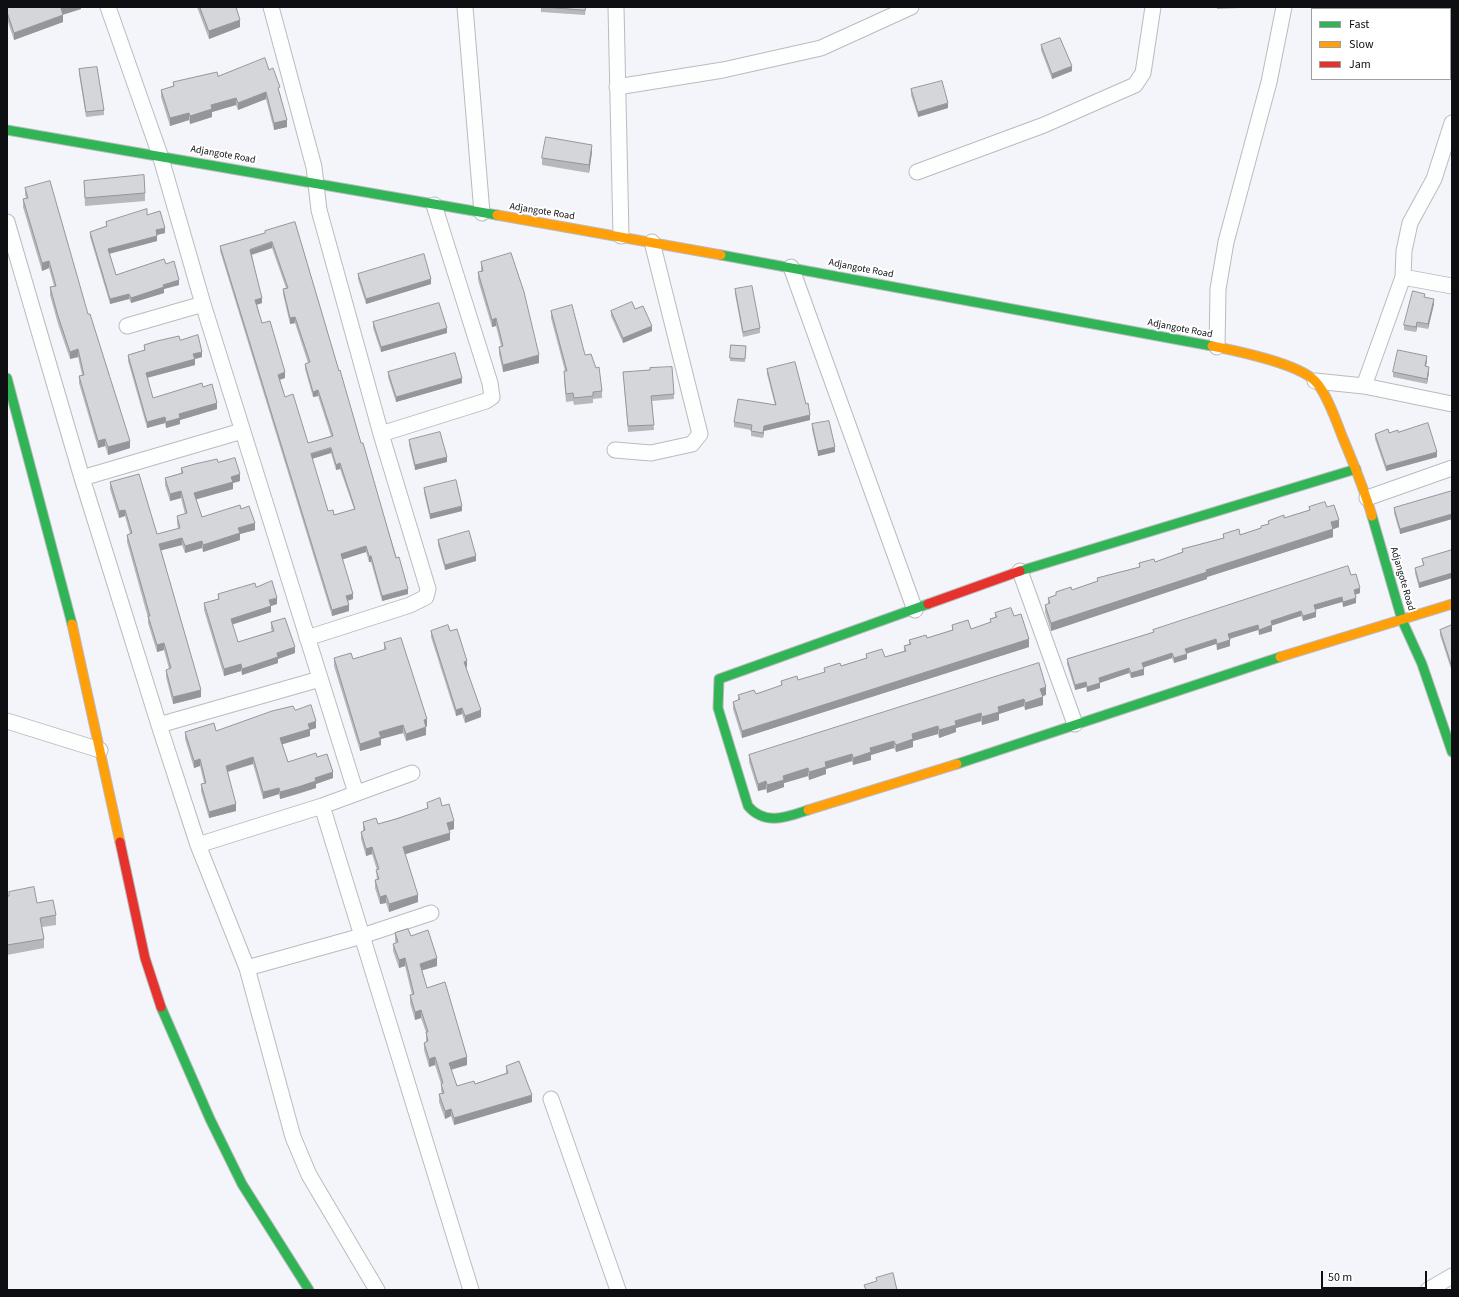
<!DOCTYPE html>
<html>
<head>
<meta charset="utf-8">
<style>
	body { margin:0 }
	#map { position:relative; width:1459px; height:1297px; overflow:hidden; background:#f4f5fa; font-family:"Source Sans 3",sans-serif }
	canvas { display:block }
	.frame { position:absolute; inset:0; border:8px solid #0e0f13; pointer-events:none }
	.legend { position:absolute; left:1311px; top:8px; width:140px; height:72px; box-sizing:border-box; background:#fff; border:1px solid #9f9fa1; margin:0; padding:5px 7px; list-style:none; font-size:12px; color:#0e0f13 }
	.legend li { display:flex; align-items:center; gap:8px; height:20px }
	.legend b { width:20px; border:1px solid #9f9fa1 }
	.scale { position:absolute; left:1321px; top:1271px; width:106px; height:18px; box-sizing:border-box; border:2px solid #0e0f13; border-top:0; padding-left:5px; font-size:12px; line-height:14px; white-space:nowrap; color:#0e0f13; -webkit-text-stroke:3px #fff; paint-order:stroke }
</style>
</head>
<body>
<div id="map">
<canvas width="1459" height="1297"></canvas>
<div class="frame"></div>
<ul class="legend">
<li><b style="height:5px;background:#30b455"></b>Fast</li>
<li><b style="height:5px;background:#ff9f0a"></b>Slow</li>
<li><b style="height:5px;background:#e5322d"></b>Jam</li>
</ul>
<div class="scale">50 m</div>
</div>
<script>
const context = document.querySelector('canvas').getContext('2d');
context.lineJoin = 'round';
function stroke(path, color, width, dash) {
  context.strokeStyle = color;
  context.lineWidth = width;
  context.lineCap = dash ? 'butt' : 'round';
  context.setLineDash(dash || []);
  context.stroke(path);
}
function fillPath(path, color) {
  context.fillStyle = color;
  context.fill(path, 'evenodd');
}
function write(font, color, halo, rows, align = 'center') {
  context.font = font + ' "Source Sans 3",sans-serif';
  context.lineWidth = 4;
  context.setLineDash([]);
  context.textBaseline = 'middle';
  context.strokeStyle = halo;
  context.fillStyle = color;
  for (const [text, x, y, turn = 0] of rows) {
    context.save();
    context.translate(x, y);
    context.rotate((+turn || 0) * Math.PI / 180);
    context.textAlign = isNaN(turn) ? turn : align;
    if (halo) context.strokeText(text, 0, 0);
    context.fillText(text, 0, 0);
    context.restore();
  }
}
const street = new Path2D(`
	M108 7 160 155 203 304 356 793
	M271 7 314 167 319 210 381 434 428 589 426 597 410 605 307 638
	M465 7 482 213
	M616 7 621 236
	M617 87 723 70 821 48 911 7
	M917 172 1044 125 1135 85 1143 73 1153 7
	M7 222 82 478 159 725 198 845 247 968 293 1137 309 1175 377 1290
	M791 267 915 610
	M1403 277 1452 286
	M127 326 203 304
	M1217 347 1218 289 1226 242 1269 82 1284 7
	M1315 381 1364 386 1452 404
	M1364 386 1403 277 1404 251 1410 223 1434 179 1452 123
	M381 434 486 401 492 397 490 383 434 205
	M615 450 651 453 692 444 700 434 652 242
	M82 478 242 431
	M1367 498 1452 468
	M1020 571 1075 724
	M7 721 100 750
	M159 725 320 679
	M322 806 471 1290
	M198 845 322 806 412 773
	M247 968 362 936 431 913
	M551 1099 618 1290
	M1428 1290 1452 1276`);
const fast = new Path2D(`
	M7 130 497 215
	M721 255 1212 346
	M7 378 72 624
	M1372 516 1402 620 1422 664 1452 752
	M1020 571 1356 469
	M957 764 1280 657
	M808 810C787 817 765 826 748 806L718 708 719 679 928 604
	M161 1007 210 1119 242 1184 309 1290`);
const slow = new Path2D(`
	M497 215 721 255
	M1212 346C1237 351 1297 363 1315 381 1326 392 1336 420 1342 436 1353 462 1364 488 1372 516
	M72 624 120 842
	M1280 657 1452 604
	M808 810 957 764`);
const jam = new Path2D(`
	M928 604 1020 571
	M120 842 145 958 161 1007`);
stroke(street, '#babbbf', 17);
stroke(fast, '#babbbf', 11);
stroke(slow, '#babbbf', 11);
stroke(jam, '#babbbf', 11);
stroke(street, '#fdfefe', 15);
stroke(fast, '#30b455', 9);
stroke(slow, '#ff9f0a', 9);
stroke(jam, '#e5322d', 9);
fillPath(new Path2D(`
	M7 7H81V9L63 15V22L14 40 7 19Z
	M197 7H239L236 9 240 27 209 39Z
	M541 7H586L585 15 541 12Z
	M1217 7H1242V8L1217 9Z
	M1041 45 1072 71 1052 79 1041 50Z
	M79 69 104 110V115L86 117 79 74Z
	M269 70 280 93 287 127 274 130 266 99 238 110 236 105 212 112V117L190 124 189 120 170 126 161 97V90L173 86V82Z
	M911 89 948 108 918 117 911 95Z
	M592 152 589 173 542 165V158Z
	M84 181 145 193V201L85 206Z
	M25 188 88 314 130 448 108 455 105 446 98 448 79 383V376L82 375 78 357 70 359 58 324 50 295V287L54 286 49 268 42 271 23 207V199L26 198 25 195Z
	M147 215 165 233 157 235V241L109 254 116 275 166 264 179 285 164 289V293L131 303 129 299 110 304 90 237V232L106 227V222Z
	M295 222 339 371 408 594 382 601 371 562H369L366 552 342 559 353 599 348 601 349 611 332 616 220 251V246L265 233V231ZM272 248 286 288 283 289V294L290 324 295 323 308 363 305 364V369L313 397 318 396 331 436 308 443 285 397 280 380 285 378 262 323 257 305 262 303 252 255ZM331 453 336 470 340 469 354 509 334 515 328 511 312 459Z
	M481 262 539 363 503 372 499 354V347L501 346 496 326 492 327 478 280V272L481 271Z
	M358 274 431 284 366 304 358 279Z
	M735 289 760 328V333L743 337 735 294Z
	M1425 297 1434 304 1428 329 1417 327 1416 332 1404 330V325Z
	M635 309 652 331 623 343 611 316V311Z
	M551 311 585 355 602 391V398L593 399V403L574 405 573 401 566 402 564 379V371H565L551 318Z
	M373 322 447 333 381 352 373 328Z
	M180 340 202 357 195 359V365L147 378 153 398 203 387 217 409 180 420V424L166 428 165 423 147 428 128 361V355L144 350V345Z
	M731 345 746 346 745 362 730 361Z
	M1427 361 1426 366 1429 372 1427 384 1393 377V372Z
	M767 369 806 404 810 420 764 431 763 438 751 436V430L734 427V422L775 405 767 374Z
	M388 372 462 383 396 402 388 377Z
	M623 372 674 394V399L652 401 654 430 628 432Z
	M812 424 835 452 818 456 812 429Z
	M1398 432 1437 457 1386 471 1375 439V434Z
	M409 440 447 462 415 470 409 445Z
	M218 462 240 481 233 483V489L196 499 202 517 241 509 255 530 240 534V540L203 552 202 548 185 553 182 545 161 550 201 697 173 704 166 677V670L169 669 164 650 157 652 148 623V618L127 542V535L130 534 125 516 119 518 110 489V482L157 534 178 529 177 523V516L185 514 181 498 170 501 165 485V478L181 473V468Z
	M424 488 462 511 430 519 424 493Z
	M1452 491V519L1400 534 1394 513V508Z
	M1309 507H1327L1339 527 1333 529V537L1207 577V579L1051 631 1045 612V605L1048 604V598L1056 595V592L1072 590 1097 581V578L1139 567V563L1155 562 1182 552V549L1223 538V534L1240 535 1261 528V526L1268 524V521L1284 518 1309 510Z
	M438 540 476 561 445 570 438 545Z
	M1452 550V578L1419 588 1415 573V568L1423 566 1422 559Z
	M1351 575 1360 593 1355 595 1356 603 1343 607 1342 602 1315 610 1316 617 1303 621 1301 616 1272 625V631L1259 635 1258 630 1230 639V646L1217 650 1216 644 1186 654 1187 659 1174 663 1172 658 1143 667 1144 675 1131 678 1129 673 1100 683V688L1087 692 1086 687 1075 690 1067 664V659L1153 633V630Z
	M256 587 277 604 271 606V612L232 624 238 642 272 631 271 629V622L295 653 278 659V663L242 675 241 671 224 676 204 610V603L218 599V594Z
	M995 613 1014 616 1029 647 742 738 733 709V702L738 700V695L756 694 781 686V681L798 680 824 673V668L841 666 866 658V654L885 657 904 651V646L909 644V640L927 638 952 630V625L971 629 990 623V619L995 617Z
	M1452 625V672L1440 635V630Z
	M431 631H450L467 667H466L481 717 465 723 462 714 456 716 431 637Z
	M384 643 427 726 426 727V735L406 741 403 733 381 739V745L360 751 334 666V658L353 659 360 657 384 650Z
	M1046 695 1042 696 1043 705 1025 710 1024 706 999 714V720L982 725 981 721 956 728V732L939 738 938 734 913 741V747L896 752 894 748 871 755V760L853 765 852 761 826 769V774L809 780 808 776 784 783V787L767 793 766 789 758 791 749 762V755Z
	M295 710 316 728 310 730V736L282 744 288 762 317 757 333 778 316 784V788L298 794 280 799 279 794 263 799 253 764 228 772 236 811 209 818 201 791V784L204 783 200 766 194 768 185 739V732L216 731Z
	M427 803 442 806 454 829 449 830 450 840 405 854 418 902 389 912 386 903 380 904 375 888V880H377L376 870H377L372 854 366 856 361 839V832L363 831V822L378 824 427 809Z
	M9 892 37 903 56 915V925L42 927 44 939V948L7 955V896H9Z
	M395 933 411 936 437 966 422 970 427 988 467 1065 451 1070 457 1086 475 1084 506 1073V1066L532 1102 454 1125 451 1116 445 1119 439 1102V1094H442L441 1091V1084L435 1065 429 1067 424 1050V1043L426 1042V1032L421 1018 415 1020 410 1003V995H412L405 966 399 968 393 951V944L396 943 395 941Z`), '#b7b8bb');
fillPath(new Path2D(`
	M64 7H81V9L61 15V8Z
	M63 15V22L14 40V33Z
	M240 20V27L209 39V31Z
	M1072 66V71L1052 79V74Z
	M266 92V99L238 110V103Z
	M236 98V105L212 112V117L190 124V116L211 105Z
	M948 103V108L918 117V112Z
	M189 113V120L170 126V118Z
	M287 120V127L274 130V123Z
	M592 145V152L589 173V165Z
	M165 228V233L156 235V230Z
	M157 236V241L108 254V249Z
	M272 242V248L250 255V250Z
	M49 261V268L42 271V263Z
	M431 279V284L366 304V299Z
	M179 280V285L164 289V293L131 303V298L163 285Z
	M129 294V299L110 304V299Z
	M262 298V303L255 305V300Z
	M1434 299V304L1428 329V324Z
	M295 317V323L290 324V318Z
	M496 318V326L492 327V320Z
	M1417 322V327L1416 332V327Z
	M652 326V331L623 343V338Z
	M447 328V333L381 352V347Z
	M78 349V357L70 359V352Z
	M202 352V357L195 359V365L146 378V373L193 354Z
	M539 355V363L503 372V365Z
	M1427 356V361L1425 371V366Z
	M1429 367V372L1427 384V379Z
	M285 372V378L278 380V375Z
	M462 378V383L396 402V397Z
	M318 390V396L313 397V392Z
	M217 403V409L180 420V424L166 428V422L179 414Z
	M810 415V420L764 431 763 438V433L764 426Z
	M165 417V423L147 428V422Z
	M105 439V446L98 448V441Z
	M130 441V448L108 455V447Z
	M835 447V452L818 456V451Z
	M331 448V453L311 459V454Z
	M1437 452V457L1386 471V466Z
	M447 457V462L415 470V465Z
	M340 463V469L336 470V465Z
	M240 474V481L233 483V489L194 500V493L231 477Z
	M181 491V498L170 501V494Z
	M462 506V511L430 519V514Z
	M125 510V516L119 518V511Z
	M1452 514V519L1400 534V529Z
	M1339 520V527L1331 530V522Z
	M255 523V530L240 534V540L203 552V545L238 528Z
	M1333 529V537L1207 577V579L1051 631V623L1206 570Z
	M182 538V545L159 551V544Z
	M202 541V548L185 553V546Z
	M366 546V552L341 560V554Z
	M369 556H371V562H369Z
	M476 556V561L445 570V565Z
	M1452 573V578L1419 588V583Z
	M1360 588V593L1354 595V590Z
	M408 589V594L382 601V596Z
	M353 594V599L346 601V596Z
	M1342 597V602L1314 610V605Z
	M277 598V604L271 606V612L231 625V619L269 600Z
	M1356 598V603L1343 607V602Z
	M349 605V611L332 616V610Z
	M1301 611V616L1271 626V621Z
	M1316 612V617L1303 621V616Z
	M1258 625V630L1228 639V634Z
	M1272 625V631L1259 635V630Z
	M1029 639V647L742 738V731Z
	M1216 639V644L1185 654V649Z
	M1230 640V646L1217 650V644Z
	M164 643V650L157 652V645Z
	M295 647V653L278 659V663L242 675V669L277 653Z
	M1172 653V658L1142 668V663Z
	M1187 654V659L1174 663V658Z
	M467 661V667L464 668V662Z
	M241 664V671L224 676V669Z
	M1129 668V673L1099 683V678Z
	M1144 669V675L1131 678V673Z
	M1086 682V687L1075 690V685Z
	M1100 683V688L1087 692V687Z
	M1046 687V695L1040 697V689Z
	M201 690V697L173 704V697Z
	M1043 697V705L1025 710V703Z
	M1024 699V706L999 714V720L982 725V717L998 707Z
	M462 708V714L456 716V710Z
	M481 710V717L465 723V716Z
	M981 713V721L956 728V732L939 738V730L955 721Z
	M427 719V726L424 727V720Z
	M316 721V728L310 730V736L280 745V738L308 724Z
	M403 725V733L381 739V745L360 751V744L379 732Z
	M938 726V734L913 741V747L896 752V745L912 734Z
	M426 727V735L406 741V734Z
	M894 741V748L871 755V760L853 765V758L870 748Z
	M852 754V761L826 769V774L809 780V772L825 762Z
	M253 757V764L226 772V766Z
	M200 759V766L194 768V761Z
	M808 768V776L784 783V787L767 793V785L783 776Z
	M333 772V778L316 784V788L280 799V792L315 778Z
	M766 781V789L758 791V784Z
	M279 788V794L263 799V792Z
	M236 804V811L209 818V812Z
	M454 821V829L447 831V823Z
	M450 833V840L403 855V847Z
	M372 847V854L366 856V849Z
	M386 895V903L380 904V897Z
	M418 895V902L389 912V904Z
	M405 958V966L399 968V960Z
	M437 958V966L420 971V964Z
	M421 1010V1018L415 1020V1012Z
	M435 1057V1065L429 1067V1059Z
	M467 1057V1065L449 1070V1063Z
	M532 1095V1102L454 1125V1118Z
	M451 1109V1116L445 1119V1111Z`), '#959699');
const building = new Path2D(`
	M7 7H64L61 8 63 15 14 33 7 12Z
	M200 7H236L240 20 209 31Z
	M545 7H586L585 10Z
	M1060 38 1072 66 1052 74 1041 45Z
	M265 58 269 70 273 68 280 87 278 88 287 120 274 123 266 92 238 103 236 98 211 105 212 109 190 116 189 113 170 118 161 90 174 86 173 82 217 72 218 76Z
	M97 67 104 110 86 112 79 69Z
	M942 81 948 103 918 112 911 89Z
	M546 137 592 145 589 165 542 158Z
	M144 175 145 193 85 198 84 181Z
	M50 181 88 314H90L130 441 108 447 105 439 98 441 79 376 84 375 78 349 70 352 58 316 50 287 56 286 49 261 42 263 23 199 28 198 25 188Z
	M147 209V215L160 211 165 228 156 230 157 236 108 249 116 275 164 259 166 264 174 261 179 280 163 285 164 287 131 298 129 294 110 299 90 232 107 226 106 222Z
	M295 222 339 371 340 370 361 443H363L396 558 399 557 408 589 382 596 371 556H369L366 546 341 554 353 594 346 596 349 605 332 610 220 246 265 233V231ZM272 242 288 288 283 289 290 318 295 317 310 362 305 364 313 392 318 390 333 436 308 443 293 394 285 397 278 375 285 372 270 321 262 323 255 300 262 298 250 250ZM331 448 336 465 340 463 355 509 334 515 333 510 328 511 311 454Z
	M511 253 524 292 539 355 503 365 499 347 503 346 496 318 492 320 478 272 483 271 481 262Z
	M424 254 431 279 366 299 358 274Z
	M752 286 760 328 743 332 735 289Z
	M1413 291 1425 294 1424 297 1434 299 1428 324 1417 322 1416 327 1404 325Z
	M632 302 635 309 643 306 652 326 623 338 611 311Z
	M439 303 447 328 381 347 373 322Z
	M572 305 585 355 591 354 596 368 599 367 602 391 593 392V396L574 398 573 393 566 394 564 371H567L551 311Z
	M198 335 202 352 193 354 195 359 146 373 153 398 202 383 203 387 212 384 217 403 179 414 180 418 166 422 165 417 147 422 128 355 145 350 144 345 157 341 179 336 180 340Z
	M731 345 746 346 745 359 730 358Z
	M1398 350 1427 356 1425 366 1429 367 1427 379 1393 372Z
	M455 353 462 378 396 397 388 372Z
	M795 362 806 404 808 403 810 415 764 426 763 433 751 431 752 425 734 422 738 399 776 405 767 369Z
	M672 367 674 394 651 396 654 425 628 426 623 372 650 370V368Z
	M829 421 835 447 818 451 812 424Z
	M1428 423 1437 452 1386 466 1375 434 1388 429 1389 433 1398 430V432Z
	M440 432 447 457 415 465 409 440Z
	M235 458 240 474 231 477 233 482 194 493 202 517 240 505 241 509 249 506 255 523 238 528 240 533 203 545 202 541 185 546 182 538 159 544 201 690 173 697 166 670 171 668 164 643 157 645 148 616H150L127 535 132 533 125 510 119 511 110 482 139 474 157 534 180 528 177 516 187 513 181 491 170 494 165 478 183 473 181 468 195 464 217 459 218 462Z
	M456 480 462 506 430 514 424 488Z
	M1452 491V514L1400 529 1394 508Z
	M1325 502 1327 507 1334 505 1339 520 1331 522 1333 529 1206 570 1207 572 1051 623 1045 605 1050 603 1048 598 1056 595V592L1071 587 1072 590 1098 581 1097 578 1140 567 1139 563 1154 559 1155 562 1183 552 1182 549 1224 538 1223 534 1239 529 1240 535 1261 528V526L1269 524 1268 521 1284 515V518L1310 510 1309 507Z
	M469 531 476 556 445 565 438 540Z
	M1452 550V573L1419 583 1415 568 1424 565 1422 559Z
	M1348 566 1351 575 1356 574 1360 588 1354 590 1356 598 1343 602 1342 597 1314 605 1316 612 1303 616 1301 611 1271 621 1272 625 1259 630 1258 625 1228 634 1230 640 1217 644 1216 639 1185 649 1187 654 1174 658 1172 653 1142 663 1144 669 1131 673 1129 668 1099 678 1100 683 1087 687 1086 682 1075 685 1067 659 1154 632 1153 630Z
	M272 581 277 598 269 600 271 606 231 619 238 642 274 631 271 622 285 618 295 647 277 653 278 657 242 669 241 664 224 669 204 603 219 599 218 594 255 583 256 587Z
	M1011 608 1014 616 1021 614 1029 639 742 731 733 702 740 699 738 695 754 690 756 694 782 685 781 681 797 676 798 680 825 672 824 668 840 663 841 666 867 658 866 654 882 649 885 657 906 651 904 646 911 644 909 640 926 635 927 638 953 630 952 625 968 620 971 629 991 622 990 619 997 617 995 613Z
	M448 625 450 631 457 629 467 661 464 662 481 710 465 716 462 708 456 710 431 631Z
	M1452 625V667L1440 630Z
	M401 638 427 719 424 720 426 727 406 734 403 725 379 732 381 737 360 744 334 658 351 653 353 659 360 657 386 649 384 643Z
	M1039 663 1046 687 1040 689 1043 697 1025 703 1024 699 998 707 999 712 982 717 981 713 955 721 956 725 939 730 938 726 912 734 913 739 896 745 894 741 870 748 871 752 853 758 852 754 825 762 826 767 809 772 808 768 783 776 784 780 767 785 766 781 758 784 749 755Z
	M311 705 316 721 308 724 310 729 280 738 288 762 316 753 317 757 327 754 333 772 315 778 316 781 298 787 280 792 279 788 263 792 253 757 226 766 236 804 209 812 201 784 206 783 200 759 194 761 185 732 214 723 216 731 272 711 293 706 295 710Z
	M440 798 442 806 449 804 454 821 447 823 450 833 403 847 418 895 389 904 386 895 380 897 375 880 379 879 376 870 379 869 372 847 366 849 361 832 365 830 363 822 376 818 378 824 396 819 428 808 427 803Z
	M34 887 37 903 53 900 56 915 40 918 44 939 7 945V896H9V892Z
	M408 929 411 936 428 930 437 958 420 964 427 988 445 982 467 1057 449 1063 457 1086 474 1081 475 1084 508 1073 506 1066 519 1061 532 1095 454 1118 451 1109 445 1111 439 1094 444 1093 441 1084 443 1083 435 1057 429 1059 424 1043 428 1041 426 1032H428L421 1010 415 1012 410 995 414 994 405 958 399 960 393 944 398 942 395 933Z
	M893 1273 897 1290H866L864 1285 877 1281 876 1278Z`);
fillPath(building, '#d5d6da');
stroke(building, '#959699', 1);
write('10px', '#0e0f13', '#fff', [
	["Adjangote Road",223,155,10],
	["Adjangote Road",542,212,9],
	["Adjangote Road",861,269,11],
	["Adjangote Road",1180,329,11],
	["Adjangote Road",1402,579,74]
]);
</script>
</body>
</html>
